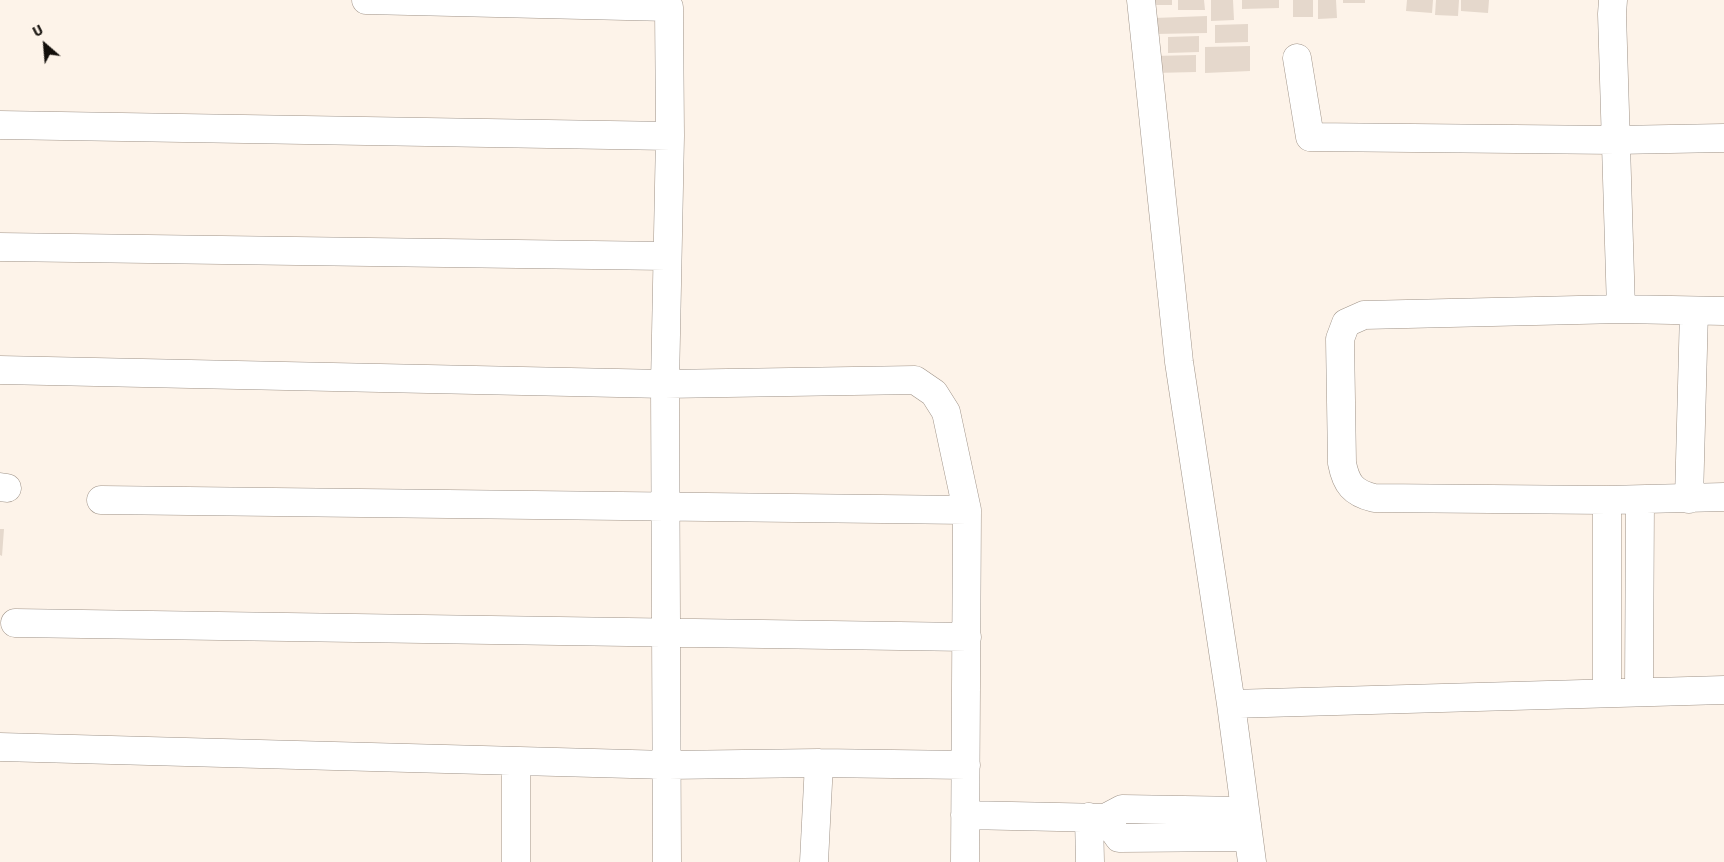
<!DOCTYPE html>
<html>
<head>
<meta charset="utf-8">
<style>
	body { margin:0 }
	#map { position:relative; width:1724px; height:862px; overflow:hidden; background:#fdf3e9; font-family:"Fira Sans",sans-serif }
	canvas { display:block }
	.north { position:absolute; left:20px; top:20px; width:50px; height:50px; -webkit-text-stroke:4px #fdf3e9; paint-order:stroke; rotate:333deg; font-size:14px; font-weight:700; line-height:20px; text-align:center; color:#130f0b }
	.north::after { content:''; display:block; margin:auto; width:18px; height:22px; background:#130f0b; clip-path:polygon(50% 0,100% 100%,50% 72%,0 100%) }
</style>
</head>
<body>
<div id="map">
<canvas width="1724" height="862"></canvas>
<div class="north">U</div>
</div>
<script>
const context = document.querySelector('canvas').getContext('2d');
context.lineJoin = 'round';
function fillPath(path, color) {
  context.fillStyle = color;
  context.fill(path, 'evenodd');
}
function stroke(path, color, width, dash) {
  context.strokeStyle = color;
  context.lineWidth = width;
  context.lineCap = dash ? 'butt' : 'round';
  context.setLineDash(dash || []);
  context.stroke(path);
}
fillPath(new Path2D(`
	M1146 0H1172V5H1147Z
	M1178 0H1204L1205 10H1178Z
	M1211 0H1233L1234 20 1211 21Z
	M1242 0H1279V8L1242 9Z
	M1293 0H1313V17H1293Z
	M1318 0H1336L1337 18 1318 19Z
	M1343 0H1365V3H1343Z
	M1407 0H1433L1432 13 1406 11Z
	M1436 0H1459L1458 16 1435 15Z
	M1461 0H1489L1488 13 1461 11Z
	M1207 16V33L1155 34 1154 18Z
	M1248 24V42L1215 43V25Z
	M1199 36V52L1168 53V37Z
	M1250 46V71L1205 73V47Z
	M1196 55V72L1154 73V56Z
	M0 529H4L2 556 0 555Z`), '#e5d8cc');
const street = new Path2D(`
	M366 0 669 7 670 136 665 384 667 862
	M1141 0 1179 362 1231 704 1252 862
	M1613 0 1612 14 1621 309
	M1297 58 1310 137 1616 140 1724 138
	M0 125 670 136
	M0 247 666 256
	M1724 311 1621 309 1364 315 1346 323 1340 339 1342 463C1346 484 1353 493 1374 498L1607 500 1724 497
	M0 370 665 384 915 380 934 393 946 412 967 510 965 862
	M0 487 7 488
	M1689 499 1694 311
	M101 500 967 510
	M1607 500V692
	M15 623 967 637
	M1639 691 1640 500
	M1231 704 1724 690
	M0 747 668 765 819 763 966 765
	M965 815 1105 818 1122 809 1245 811
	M1089 817 1090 862
	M1105 818 1119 838 1248 837
	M516 862V761
	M814 862 819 763`);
stroke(street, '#9f9388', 29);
stroke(street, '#fff', 28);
</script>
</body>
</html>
